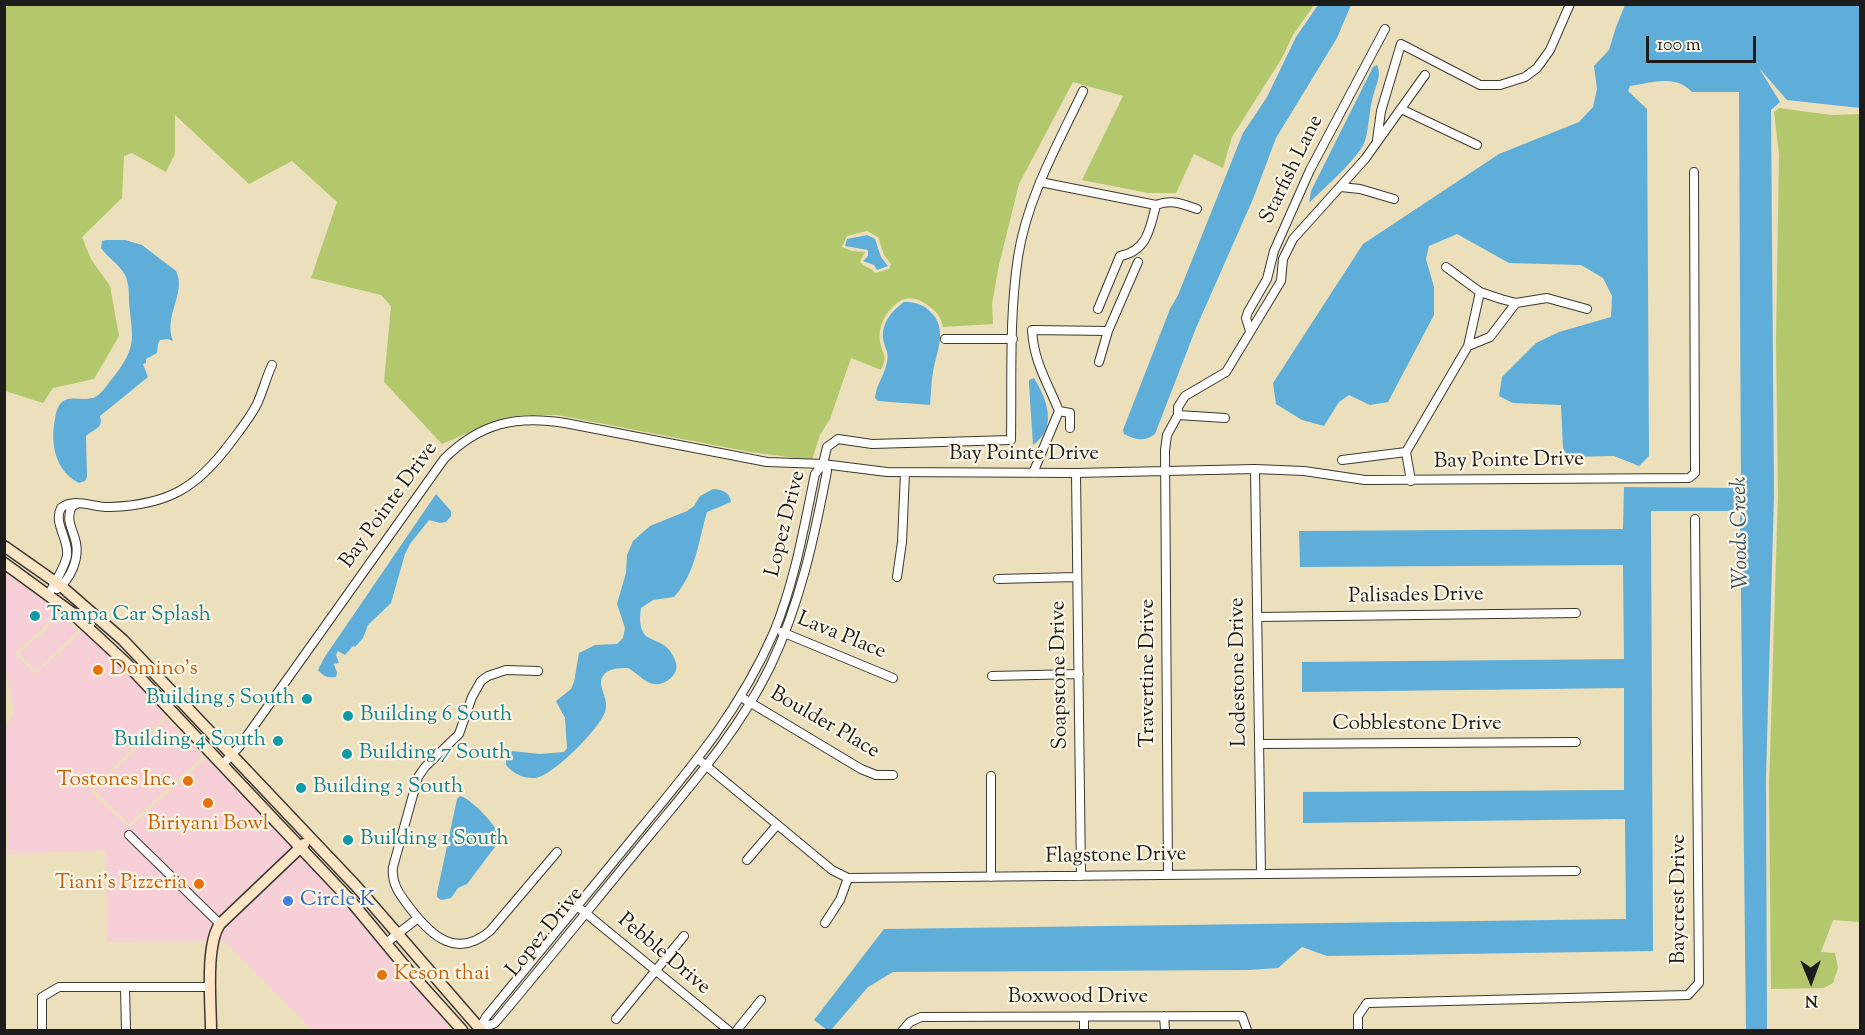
<!DOCTYPE html>
<html>
<head>
<meta charset="utf-8">
<style>
	body { margin:0 }
	#map { position:relative; width:1865px; height:1035px; overflow:hidden; background:#ecdfbc; font-family:"Sorts Mill Goudy",serif }
	canvas { display:block }
	.frame { position:absolute; inset:0; border:6px solid #1c1c1c; pointer-events:none }
	.north { position:absolute; left:1781px; top:951px; width:60px; height:60px; -webkit-text-stroke:4px #fcf5e5; paint-order:stroke; rotate:179deg; font-size:16px; font-weight:700; line-height:24px; text-align:center; color:#1c1c1c }
	.north::after { content:''; display:block; margin:auto; width:21px; height:27px; background:#1c1c1c; clip-path:polygon(50% 0,100% 100%,50% 72%,0 100%) }
	.scale { position:absolute; left:1646px; top:36px; width:110px; height:27px; box-sizing:border-box; border:3px solid #1c1c1c; border-top:0; padding-left:8px; font-size:18px; line-height:21px; white-space:nowrap; color:#1c1c1c; -webkit-text-stroke:4px #fcf5e5; paint-order:stroke }
</style>
</head>
<body>
<div id="map">
<canvas width="1865" height="1035"></canvas>
<div class="frame"></div>
<div class="north">N</div>
<div class="scale">100 m</div>
</div>
<script>
const context = document.querySelector('canvas').getContext('2d');
context.lineJoin = 'round';
function fillPath(path, color) {
  context.fillStyle = color;
  context.fill(path, 'evenodd');
}
function stroke(path, color, width, dash) {
  context.strokeStyle = color;
  context.lineWidth = width;
  context.lineCap = dash ? 'butt' : 'round';
  context.setLineDash(dash || []);
  context.stroke(path);
}
function write(font, color, halo, rows, align = 'center') {
  context.font = font + ' "Sorts Mill Goudy",serif';
  context.lineWidth = 4.5;
  context.setLineDash([]);
  context.textBaseline = 'middle';
  context.strokeStyle = halo;
  context.fillStyle = color;
  for (const [text, x, y, turn = 0] of rows) {
    context.save();
    context.translate(x, y);
    context.rotate((+turn || 0) * Math.PI / 180);
    context.textAlign = isNaN(turn) ? turn : align;
    if (halo) context.strokeText(text, 0, 0);
    context.fillText(text, 0, 0);
    context.restore();
  }
}
fillPath(new Path2D(`
	M5 568 49 599 106 648 295 847 220 919 129 829 124 835 215 925 208 941 107 942 106 850 8 854 4 732 14 711 5 669ZM58 610 71 618 81 630 71 642 35 674 17 655 16 652 43 628ZM167 715 206 754 207 757 129 828 91 792V789Z
	M59 613 78 630 36 671 19 653 45 631Z
	M167 719 203 756 129 824 94 790Z
	M301 853 347 903 447 1019 448 1030H312L224 941H216L223 927Z`), '#f6cfd7');
fillPath(new Path2D(`
	M4 5H1314L1293 35 1282 58 1232 137 1223 168 1194 154 1176 193H1148L1082 180 1123 96 1073 82 1019 184 999 265 992 304 993 324 943 327C941 316 935 310 926 304 918 298 908 296 900 301 886 310 878 326 880 342 883 355 888 356 881 370L851 358 830 419 820 435 812 460 750 452 557 415H523L504 418 442 444 384 382 391 306 381 295 311 278 337 202 292 161 249 184 175 115V154L166 172 132 153 124 156 122 198 82 237 91 259 110 286 119 336 94 379 53 388 43 403 5 391ZM867 231 878 237 884 255 891 264 889 269 875 273C871 267 865 268 860 262L865 252 852 251 842 247 847 236Z
	M1779 108 1831 115 1860 114V922L1833 920 1821 952 1835 953 1838 968 1833 983 1824 988 1771 989 1769 787 1778 494 1776 340 1779 155 1774 112Z`), '#b3c86c');
fillPath(new Path2D(`
	M1318 5H1351L1337 38 1276 138 1253 199 1196 328 1155 434C1144 442 1136 440 1124 434L1123 430 1170 309 1178 295 1243 133 1267 97 1296 37Z
	M1625 5H1860V108L1787 100 1759 68 1780 102 1771 110 1774 494 1766 778 1767 1030H1746L1740 511H1651L1653 951 1327 956 1302 947 1278 968 1249 970 893 972 868 987 831 1030H827L814 1020 884 929 1626 919 1625 819 1303 823V792L1624 790V688L1302 692V662L1624 659 1623 565 1300 567 1299 531 1623 529 1624 487 1741 488 1739 92H1692C1675 74 1651 83 1630 86L1628 91 1647 109 1649 456 1639 466 1614 456 1568 457 1563 448 1561 405 1513 403 1499 396 1502 377 1536 343 1559 332 1611 317 1612 296 1603 278 1581 265 1509 263 1457 234 1429 246 1426 259 1434 287V315L1388 402 1370 405 1349 395 1339 402 1324 426 1302 420 1276 404 1273 383 1363 244 1499 154 1579 122 1593 107 1597 89 1594 66 1609 50 1616 27Z
	M1377 65C1382 75 1376 85 1373 96 1369 111 1369 127 1365 141 1360 157 1322 190 1309 203L1311 191 1373 67Z
	M867 235 875 239 881 257 888 266 877 270 874 265 863 261 868 256V250L845 246 847 239Z
	M106 240H125L142 245 176 271C187 293 163 315 173 341L168 339 160 340 158 344 157 353 146 359V363L143 364 148 377 100 416C104 429 93 429 86 436L87 477 85 481 79 483C55 471 50 443 55 419 56 414 57 406 62 402 71 394 86 403 97 396 104 391 109 382 115 375 138 345 132 338 129 302 129 294 129 283 125 275 119 264 108 258 101 248L102 241Z
	M904 302C913 302 919 303 926 308 950 326 937 349 933 372 931 383 931 394 930 405L878 401 875 398C876 385 885 374 887 362 889 353 886 350 884 343 879 326 891 311 904 302Z
	M1034 378C1047 399 1058 428 1033 445L1029 384V380Z
	M713 489C721 489 730 492 731 502L707 512C698 542 696 573 674 597L653 600 641 608C640 615 639 625 643 632 649 644 668 637 676 663 678 671 673 678 665 682 649 690 641 675 628 668 619 668 608 668 603 676 596 686 610 698 605 712 600 728 552 777 535 778 523 779 513 773 506 765V758L512 751 540 754 564 752 567 748 565 718 556 701 571 689 574 682 579 653 595 645 617 644 623 638 625 628 617 604 626 573 627 555 633 541 650 526 687 511 694 506 700 496Z
	M436 494 451 511V516L446 522 440 523 429 520 410 544 405 554 391 603 368 625 363 638 355 647 353 646 345 655 338 651 336 655 339 663 334 664 337 673 336 677C328 678 324 677 318 670L324 658Z
	M460 796C471 798 499 828 501 839L467 884 458 888 451 898 441 900 437 897V893L457 799Z`), '#5faed9');
const street = new Path2D(`
	M1401 109 1477 145
	M1377 140 1381 111 1401 44 1480 85H1500L1525 77 1537 68 1550 50 1570 4
	M1040 182 1156 205C1172 199 1182 204 1197 209
	M1341 187 1360 189 1394 199
	M1446 267 1480 292 1501 299 1516 303 1547 298 1587 309
	M1098 309 1120 256C1147 251 1150 229 1156 205
	M1250 331 1246 318 1248 312 1267 279 1274 251 1310 170 1385 29
	M945 339H1013
	M1468 346 1490 337 1516 303
	M1099 362 1108 331 1138 262
	M1059 411 1070 413V428
	M1178 415 1225 418
	M1342 460 1406 452
	M1255 469 1261 873
	M1033 473 1059 411C1047 381 1034 363 1032 330L1108 331
	M1076 473 1081 876
	M1411 481 1406 452 1468 346 1480 292
	M897 577 902 542 905 473
	M998 579 1077 577
	M57 589C71 579 79 559 76 543 73 529 65 520 72 506L77 504
	M49 594C54 584 66 565 67 555 69 539 53 523 61 508 75 497 94 508 110 507 168 505 197 488 231 442 240 430 250 418 257 404 263 391 266 378 272 365
	M1257 617 1576 613
	M782 632 893 678
	M538 671 506 670 488 676 481 681 472 697 459 734 425 767 418 777 393 867C391 884 400 895 410 908 432 937 457 959 490 931L557 852
	M992 676 1079 674
	M741 697 861 769 876 775H893
	M1259 744 1576 742
	M698 759 832 870 848 878 1576 871
	M222 765 239 747 444 459C480 423 516 415 565 423L767 462 823 464 887 472 1076 473 1255 469 1304 471 1365 480 1689 478 1695 473 1694 172
	M129 835 220 924
	M747 860 777 825
	M1168 874 1165 450 1167 435 1178 415V407L1185 396 1226 372 1281 281 1283 259 1293 239 1365 159 1425 75
	M991 877V776
	M577 906 728 1030
	M825 923 840 900 848 878
	M386 943 418 918
	M125 988 126 1030
	M1164 1016 1165 1030
	M1084 1017V1030
	M616 1019 684 936
	M480 1029 495 1023C549 959 601 894 654 830 697 778 740 728 770 667 800 604 814 539 827 471L823 464
	M42 1030V997L59 987H211
	M479 1030 486 1017C535 957 584 897 633 838 689 770 738 714 774 632 795 581 804 527 815 474L823 464 827 447 838 439 872 444 1011 440C1012 380 1009 317 1018 257 1027 198 1058 144 1083 91
	M737 1030 761 1000
	M903 1030 910 1022 921 1017 1242 1016 1247 1030
	M1358 1030V1016L1367 1003 1688 995 1699 983 1695 519`);
const secondary = new Path2D(`
	M4 546 61 586 123 640 356 886 481 1030
	M4 563 71 612 125 662 350 900 408 970 462 1030
	M211 1030C211 1004 205 945 220 924L304 844`);
stroke(street, '#3b3934', 10);
stroke(secondary, '#3b3934', 13);
stroke(street, '#fff', 8);
stroke(secondary, '#fce5c4', 10);
for (const [x, y, r, color] of [
	[35,616,6,"#0f9aa8"],
	[98,670,6,"#e8710a"],
	[307,699,6,"#0f9aa8"],
	[348,716,6,"#0f9aa8"],
	[278,741,6,"#0f9aa8"],
	[347,754,6,"#0f9aa8"],
	[188,781,6,"#e8710a"],
	[301,788,6,"#0f9aa8"],
	[208,803,6,"#e8710a"],
	[348,840,6,"#0f9aa8"],
	[199,884,6,"#e8710a"],
	[288,901,6,"#3f7fe0"],
	[382,975,6,"#e8710a"]
]) {
  const dot = new Path2D();
  dot.arc(x, y, r, 0, 2 * Math.PI);
  context.fillStyle = color;
  context.fill(dot);
  stroke(dot, '#fcf5e5', 2);
}
write('21px', '#1c1c1c', '#fcf5e5', [
	["Starfish Lane",1293,170,-64],
	["Bay Pointe Drive",1024,455],
	["Bay Pointe Drive",1509,462,-1],
	["Bay Pointe Drive",390,506,-54],
	["Lopez Drive",787,524,-76],
	["Palisades Drive",1416,597,-1],
	["Lava Place",841,637,22],
	["Lodestone Drive",1240,672,-91],
	["Travertine Drive",1149,673,-90],
	["Soapstone Drive",1061,675,-91],
	["Boulder Place",824,724,30],
	["Cobblestone Drive",1417,725],
	["Flagstone Drive",1116,857,-1],
	["Baycrest Drive",1680,899,-90],
	["Lopez Drive",546,933,-51],
	["Pebble Drive",663,955,40],
	["Boxwood Drive",1078,998]
]);
write('21px', '#0d838f', '#fcf5e5', [
	["Tampa Car Splash",47,616],
	["Building 5 South",295,699,"right"],
	["Building 6 South",360,716],
	["Building 4 South",266,741,"right"],
	["Building 7 South",359,754],
	["Building 3 South",313,788],
	["Building 1 South",360,840]
], 'left');
write('21px', '#c56008', '#fcf5e5', [
	["Domino's",110,670],
	["Tostones Inc.",176,781,"right"],
	["Biriyani Bowl",208,825,"center"],
	["Tiani's Pizzeria",187,884,"right"],
	["Keson thai",394,975]
], 'left');
write('21px', '#366cbe', '#fcf5e5', [
	["Circle K",300,901]
], 'left');
write('italic 22px', '#375668', '#fcf5e5', [
	["Woods Creek",1742,533,-91]
]);
</script>
</body>
</html>
